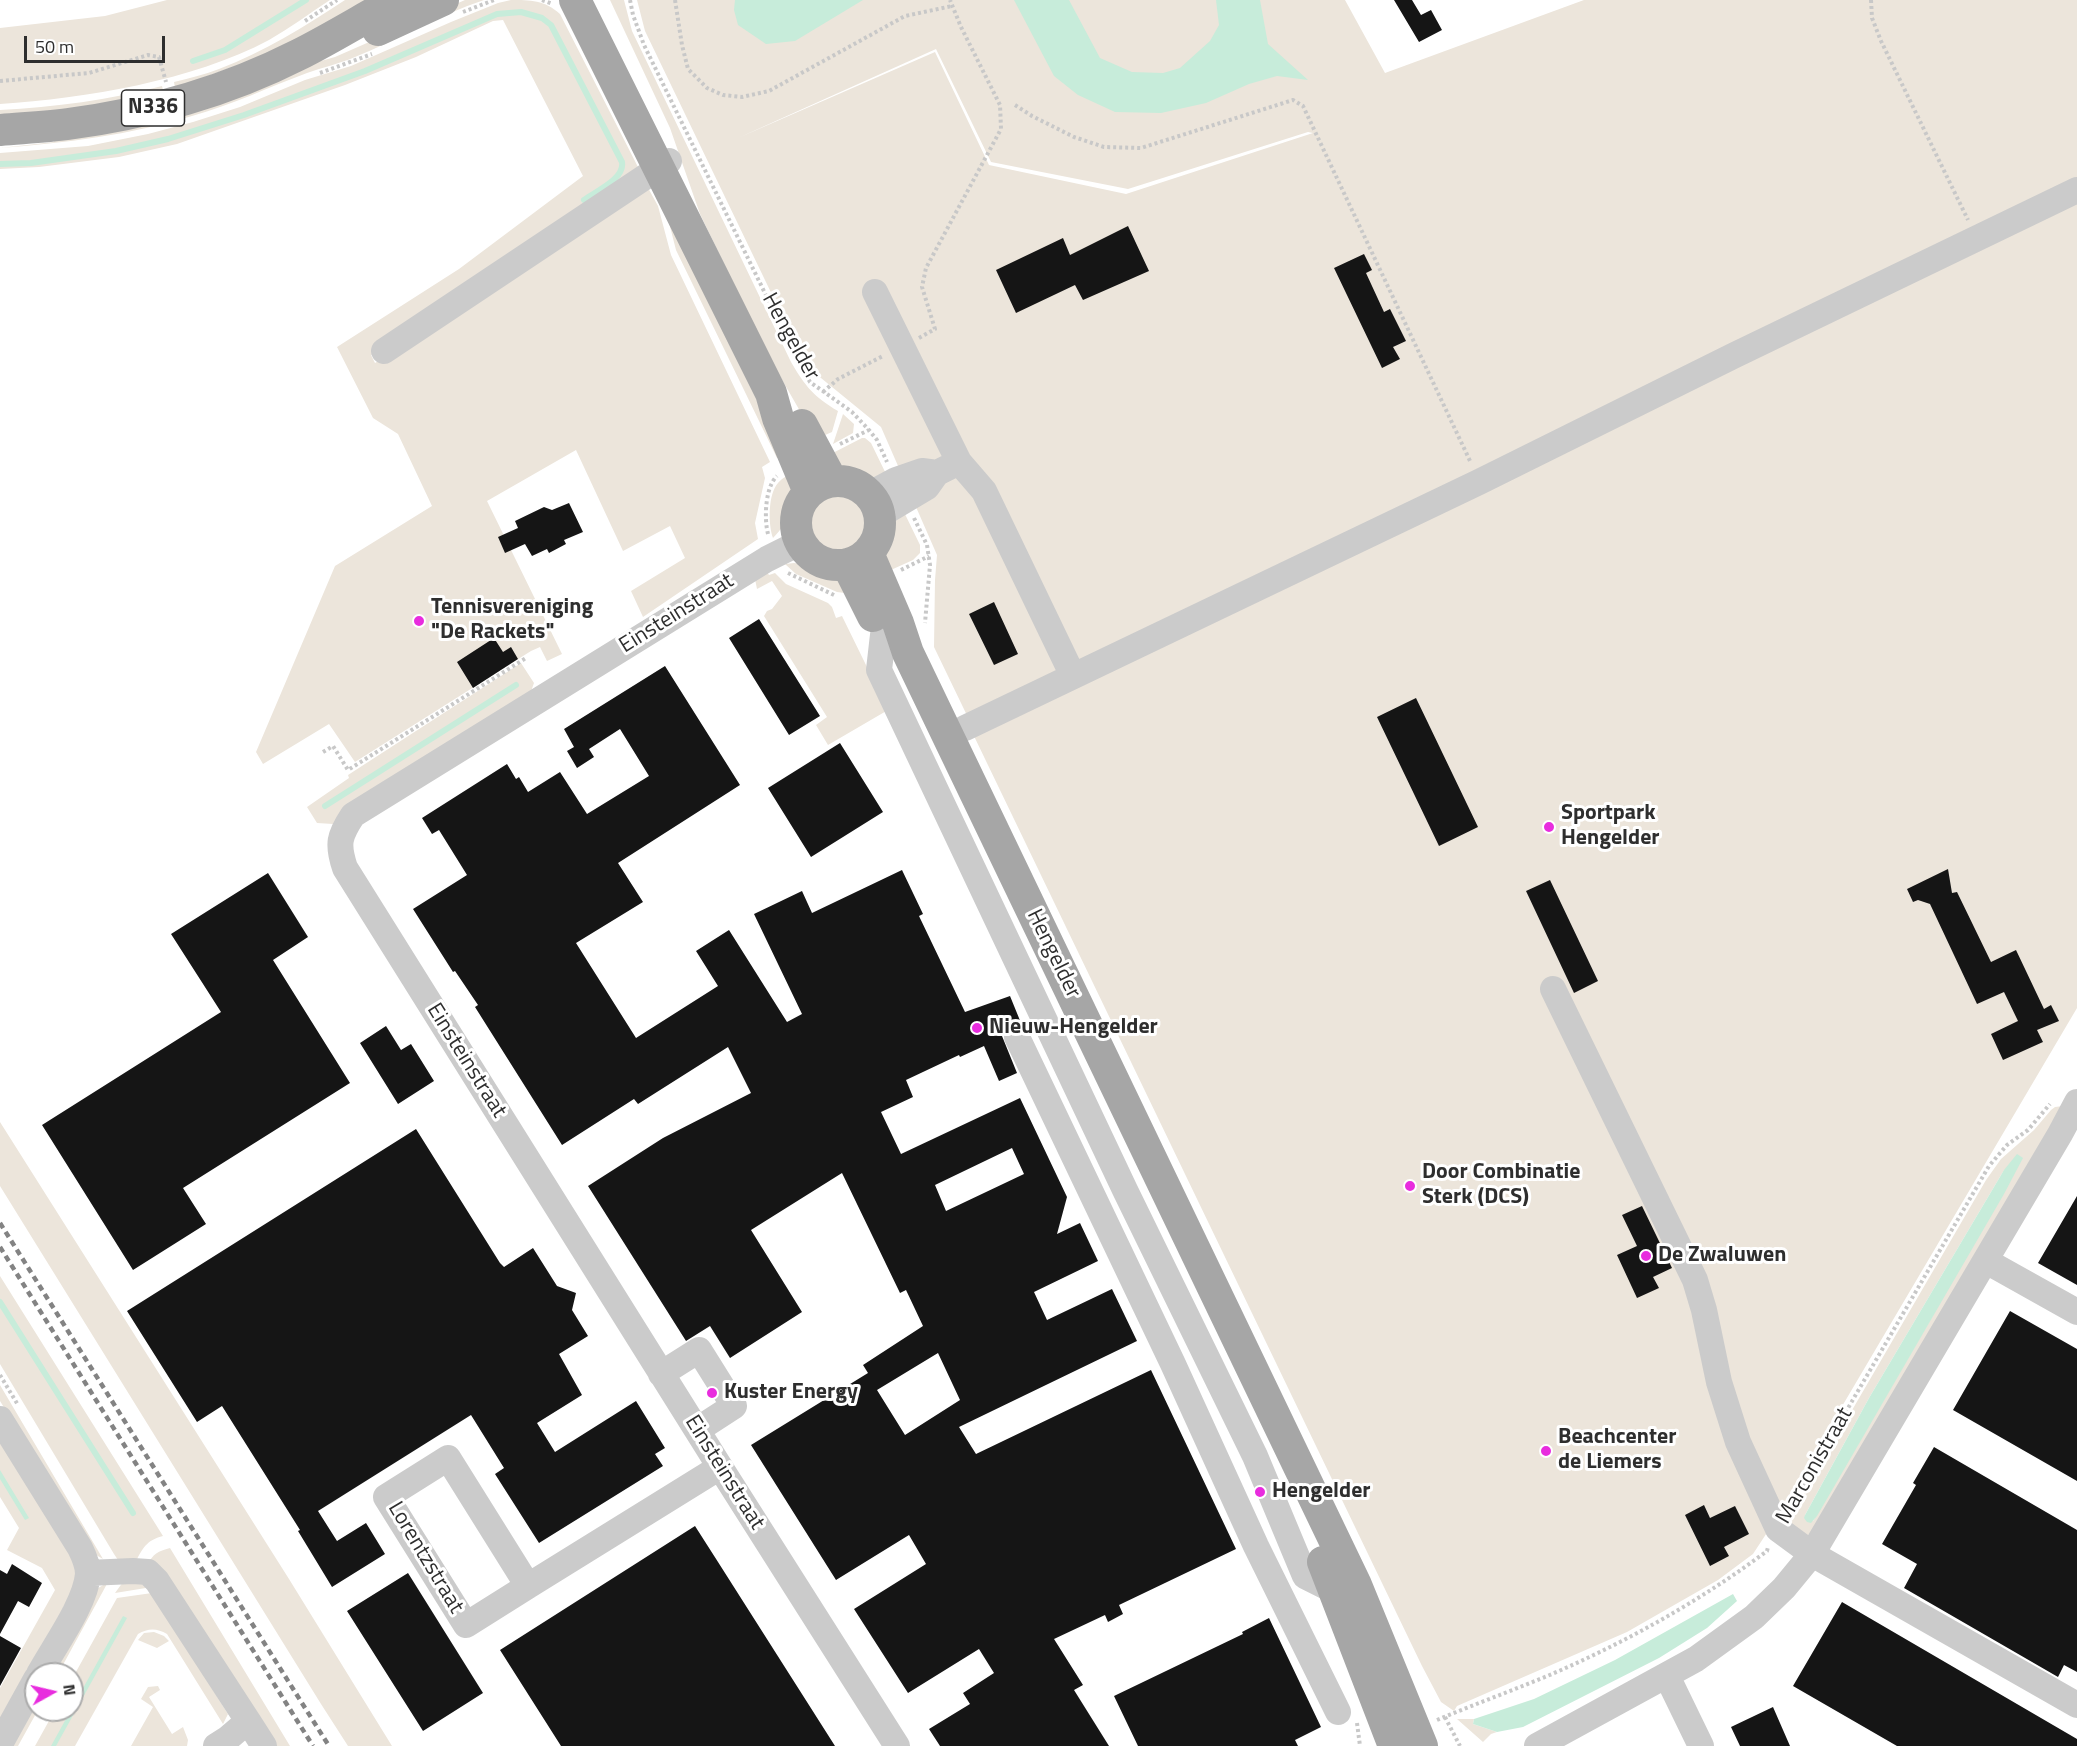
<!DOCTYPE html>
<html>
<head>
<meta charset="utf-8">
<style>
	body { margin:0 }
	#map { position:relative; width:2077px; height:1746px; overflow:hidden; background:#fff; font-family:"Titillium Web",sans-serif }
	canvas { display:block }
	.north { position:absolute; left:24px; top:1662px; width:60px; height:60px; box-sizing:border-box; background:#fff; border:2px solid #ababab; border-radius:50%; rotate:82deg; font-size:16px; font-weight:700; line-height:24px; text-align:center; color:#2e2e2e }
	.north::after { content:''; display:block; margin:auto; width:21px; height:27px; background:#e82cde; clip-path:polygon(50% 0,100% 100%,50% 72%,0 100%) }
	.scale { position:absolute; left:24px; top:36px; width:141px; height:27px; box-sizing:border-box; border:3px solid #2e2e2e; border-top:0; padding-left:8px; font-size:18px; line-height:21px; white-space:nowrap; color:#2e2e2e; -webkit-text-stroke:4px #fff; paint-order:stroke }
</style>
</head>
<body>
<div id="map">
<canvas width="2077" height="1746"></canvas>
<div class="north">N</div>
<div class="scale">50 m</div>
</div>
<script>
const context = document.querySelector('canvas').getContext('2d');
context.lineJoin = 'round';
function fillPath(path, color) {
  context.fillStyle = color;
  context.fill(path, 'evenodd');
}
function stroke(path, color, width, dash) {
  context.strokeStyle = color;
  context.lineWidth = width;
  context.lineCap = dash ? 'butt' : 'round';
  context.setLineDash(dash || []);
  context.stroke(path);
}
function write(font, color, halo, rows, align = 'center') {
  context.font = font + ' "Titillium Web",sans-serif';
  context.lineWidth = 6;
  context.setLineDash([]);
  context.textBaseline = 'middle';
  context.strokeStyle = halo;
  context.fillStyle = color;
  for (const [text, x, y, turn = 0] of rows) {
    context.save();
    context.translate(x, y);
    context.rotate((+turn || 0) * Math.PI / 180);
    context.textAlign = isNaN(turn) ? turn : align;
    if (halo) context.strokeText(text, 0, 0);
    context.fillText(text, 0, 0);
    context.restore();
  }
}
fillPath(new Path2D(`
	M167 0H330C310 13 290 28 269 40 192 81 86 98 0 104V28L105 16Z
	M345 0H387L320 35 175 88 174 82C189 78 204 75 219 69 264 52 304 27 345 0Z
	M465 0H484C439 15 398 40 355 57 339 64 323 67 307 73 269 87 232 105 192 116 130 135 65 143 0 148L54 142V136L335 57Z
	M511 0C530 0 545 0 560 14L640 171 452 303 371 355 375 363 398 350 647 186 658 206 671 255 770 462 762 467 765 478 755 523 758 539 643 617 631 591 685 558 670 526 623 551 576 450 487 501 562 654 547 661 540 647 531 651 355 762 329 724 263 764 256 752 335 566 432 506 398 434 373 418 337 347 459 269 583 176 503 20 493 21 416 57 345 85 177 144 119 157 39 167 0 169V153L88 146 148 134 193 122 240 107 305 80 351 66 451 22 498 3Z
	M610 0H624L632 31 791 362C805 386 814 397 838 411L832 432 816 439 769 357 700 214 670 128Z
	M637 0H1345L1385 73 1584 0H2077V1008L1772 1525 1753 1554 1718 1580 1627 1632 1457 1706 1454 1711 1441 1702 1422 1666 973 734 975 732 934 647 935 580 937 555 881 427 821 378 816 377 804 361 645 31ZM936 49 991 162 1128 189 1308 132 1313 133 1126 194 989 165 935 52 738 138Z
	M162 86 163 90 161 95 0 119V110C55 107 109 100 162 86Z
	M664 203 786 454 777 458 676 250Z
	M843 414 854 424 853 433 833 444Z
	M862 438H865L871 443 889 480 871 481 840 470 825 457Z
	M794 472C797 495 790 522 773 538 768 524 768 494 778 483 782 478 789 475 794 472Z
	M811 523a27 27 0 1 1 54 0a27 27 0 1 1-54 0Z
	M903 510 920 545V553L913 560 882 574C882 551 886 527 903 510Z
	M794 563 809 565 836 576 845 593 837 592 796 574 785 564Z
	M767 572 769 575 775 573 786 584 828 603 832 607 836 618 842 616 888 710 828 745 816 725 827 717 764 616 767 611 772 609 782 596 772 581 757 589 755 579Z
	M521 663 534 683 529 697 333 824 317 823 307 807 349 778 348 775Z
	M2063 1106 1811 1534 1804 1536 1784 1527 1986 1180 2001 1159 2034 1130 2051 1110 2055 1107ZM2004 1170 1932 1317 1813 1521 1805 1515 1869 1398Z
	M0 1122 289 1579 392 1746H348L321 1704 0 1186Z
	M0 1276 163 1536C148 1540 144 1546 137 1559L118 1560 114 1554 0 1364Z
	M0 1385 103 1559 91 1552 54 1488 0 1401Z
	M0 1434 74 1556 77 1582 0 1725V1688L55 1590 42 1568 7 1550 19 1528 0 1497Z
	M170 1548 290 1746H275L147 1565C153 1554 158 1551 170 1548Z
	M142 1579 152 1587 115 1593 123 1582Z
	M108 1582 58 1674H48L95 1590Z
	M152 1593 228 1714 223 1724 167 1634C157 1628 148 1628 138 1634L75 1746H35L55 1710H72V1679L117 1598Z
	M154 1632 164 1636 169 1641 157 1648 138 1640 144 1633Z
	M158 1686 160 1690 149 1697 172 1734 183 1727 188 1740 187 1746H131L153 1707 141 1699 148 1687Z
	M36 1695V1710H38L18 1746H8Z
	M1457 1719H1474L1473 1724 1497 1732 1491 1734 1483 1742Z`), '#ece5db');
fillPath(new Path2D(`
	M735 0H863L795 41 766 44 738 25 734 10Z
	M1014 0H1069L1100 58 1132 72 1163 73 1180 68 1210 41 1219 25 1216 0H1260L1268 44 1308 80 1277 76 1249 84 1206 103 1161 113 1115 112 1078 95 1054 76Z
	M2017 1154 2023 1158 2004 1194 1817 1516 1811 1523 1807 1522 1804 1518 1805 1515 1869 1398 2004 1170Z
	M0 1470 29 1518 25 1520 0 1479Z
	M1733 1594 1737 1601 1707 1628 1659 1658 1523 1727 1497 1732 1473 1724 1474 1719 1534 1699 1615 1660Z
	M123 1616 127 1618 56 1746H51Z`), '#c7ecda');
stroke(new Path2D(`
	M193 61 225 50 306 0
	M0 164 31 163 116 151 168 139 244 115 365 71 497 14 521 12 542 18 551 25 622 162C625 179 596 191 584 200
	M325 806 516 685
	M0 1302 133 1513`), '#c7ecda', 6);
fillPath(new Path2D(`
	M1394 0H1412L1421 15 1431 10 1442 30 1419 42Z
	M1128 226 1149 271 1083 300 1075 285 1016 313 996 270 1063 238 1070 255Z
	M1364 254 1372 270 1366 273 1384 312 1390 309 1406 341 1393 347 1400 359 1382 368 1334 268Z
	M569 503 583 532 564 540 566 544 549 553 547 549 532 556 525 544 505 553 498 537 518 528 515 521 544 507 552 510Z
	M994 602 1018 654 994 665 969 614Z
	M759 619 820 716 789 735 729 638Z
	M494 638 503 652 511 647 518 659 473 688 457 662Z
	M665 666 740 785 618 863 643 902 576 943 636 1038 718 986 696 951 729 930 787 1022 802 1014 754 914 802 891 812 913 902 870 923 914 919 916 965 1012 1010 996 1021 1023 1010 1024 1004 1029 1002 1036 1017 1073 999 1081 984 1046 960 1057 959 1055 906 1080 913 1097 881 1112 901 1154 1020 1098 1067 1197 1057 1234 1080 1223 1098 1261 1034 1292 1047 1320 1112 1289 1137 1341 959 1427 976 1454 1151 1370 1236 1549 1119 1605 1123 1614 1108 1622 1105 1615 1054 1639 1083 1685 1074 1690 1109 1746H940L929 1729 970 1704 963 1693 994 1673 979 1649 908 1693 854 1609 926 1564 909 1535 836 1580 751 1445 868 1373 863 1365 923 1326 906 1290 900 1293 842 1173 751 1230 802 1312 730 1358 710 1326 686 1341 588 1186 663 1138 751 1093 728 1047 638 1104 634 1099 562 1145 475 1007 478 1005 455 971 453 972 413 909 467 875 439 830 432 834 422 818 507 764 516 779 519 777 528 792 560 772 587 814 649 776 620 729 589 749 594 757 577 768 567 751 574 747 564 729ZM1012 1148 1024 1174 946 1211 935 1185ZM938 1353 960 1400 905 1435 877 1390Z
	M1416 698 1478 827 1439 846 1377 717Z
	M840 743 883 812 811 857 768 788Z
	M1948 869 1952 893 1957 892 1991 962 2016 950 2044 1009 2051 1005 2059 1021 2037 1030 2043 1042 2003 1060 1991 1034 2018 1021 2004 992 1977 1004 1930 904 1918 900 1913 902 1907 889Z
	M268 873 308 937 273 960 350 1083 183 1188 206 1224 133 1270 42 1125 221 1012 171 934Z
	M1550 880 1598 981 1574 993 1526 891Z
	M386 1026 401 1050 411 1044 434 1081 398 1104 360 1043Z
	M416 1129 500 1263 504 1267 533 1248 557 1286 576 1293 572 1310 588 1336 559 1354 582 1395 537 1423 555 1452 636 1401 665 1448 655 1454 663 1466 539 1543 495 1474 504 1468 471 1415 318 1511 337 1541 366 1523 385 1554 332 1587 298 1531 300 1530 222 1406 197 1422 127 1311Z
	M2077 1196V1285L2038 1263Z
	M1642 1206 1672 1268 1653 1277 1659 1288 1637 1298 1617 1255 1637 1246 1622 1215Z
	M2010 1311 2077 1349V1481L1953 1410Z
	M1934 1447 2077 1530V1672L2064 1665 2058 1677 1904 1588 1917 1564 1882 1544 1916 1485 1913 1483Z
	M1704 1505 1710 1518 1735 1506 1749 1534 1724 1547 1729 1556 1710 1566 1685 1515Z
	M695 1526 718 1562 835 1746H561L500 1650Z
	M12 1564 42 1583 29 1607 18 1601 0 1634V1570L7 1574Z
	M408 1573 483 1693 423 1731 347 1611Z
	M1842 1602 2077 1739V1746H1897L1793 1686Z
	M1269 1618 1321 1727 1295 1740 1298 1746H1138L1114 1696 1243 1634 1242 1632Z
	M0 1636 21 1648 0 1686Z
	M1773 1707 1790 1746H1740L1731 1727Z`), '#151515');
stroke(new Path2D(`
	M542 0 553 4
	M630 0 633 15 644 45 799 363 810 382 852 412 869 430 877 440 887 462
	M675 0 682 45 688 69 707 88 723 95 742 97 769 91 905 16 952 6
	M1871 0 1872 18 1881 41 1968 220
	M463 12 494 0
	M305 21 337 0
	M320 73 372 54
	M0 81 89 73 148 55 159 57 166 82
	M1015 105 1032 116 1074 137 1104 147 1141 148 1293 100 1303 106 1471 463
	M919 338 935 329 922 287 926 268 1001 129 1000 105 961 27 950 0
	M823 392 838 379 883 356
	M840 444 869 430
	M914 518 927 545 930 565 925 623
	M768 534C764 519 765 487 777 476
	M901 570 929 556
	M788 573 834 595
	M323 752 333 746 348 770 526 658
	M0 1375 18 1405
	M1791 1506 1989 1166 2007 1145 2028 1130 2050 1104
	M1445 1717 1460 1746
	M1437 1720C1475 1704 1514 1690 1552 1674 1628 1641 1700 1601 1767 1551L1768 1547
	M1357 1723 1360 1746`), '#c8c8c8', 4, [3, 3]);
stroke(new Path2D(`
	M875 292 959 462 984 491 1073 676
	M384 351 669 161
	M870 494 896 480 922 471 937 473
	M880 515 927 487 937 473 959 462
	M801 542 767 559 353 815C339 836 337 844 345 868L720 1467 897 1746
	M883 635 879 670 1125 1190 1255 1456 1305 1576 1335 1591
	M965 728 1479 482 1735 355 2077 190
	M1553 989 1695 1280 1704 1310 1719 1382 1738 1442 1778 1529 1812 1554 2077 1705
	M1017 1037 1173 1364 1256 1546 1338 1712
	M1986 1261 2077 1312
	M661 1374 699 1350 734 1406 697 1430
	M0 1419 80 1548C84 1556 88 1565 88 1574 86 1603 53 1648 39 1674
	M88 1573 133 1571 148 1572 157 1581 248 1721 227 1739 216 1746
	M528 1586 466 1625 386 1497 448 1458 528 1586 720 1467
	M1667 1676 1701 1746
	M248 1721 264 1746
	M0 1744 36 1679
	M1537 1746 1696 1659 1754 1617 1784 1588 1812 1554 2060 1134 2077 1102`), '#cbcbcb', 26);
stroke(new Path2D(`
	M575 0 771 393 778 418 809 492
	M378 30 443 0
	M0 130C23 128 46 127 68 124 146 114 227 91 298 55 332 38 364 18 397 0
	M802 425 832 481
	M796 523a42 42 0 1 1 84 0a42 42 0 1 1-84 0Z
	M868 553 898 623 908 653 1356 1585 1422 1746
	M847 564 873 616
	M1323 1562 1394 1746`), '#a6a6a6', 32);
stroke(new Path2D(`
	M0 1223 329 1746
	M0 1247 313 1746`), '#838383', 4.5, [6, 4.5]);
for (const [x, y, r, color] of [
	[419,621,6,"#e82cde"],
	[1549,827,6,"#e82cde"],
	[977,1028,6,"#e82cde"],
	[1410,1186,6,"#e82cde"],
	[1646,1256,6,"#e82cde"],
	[712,1393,6,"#e82cde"],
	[1546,1451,6,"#e82cde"],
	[1260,1492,6,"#e82cde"]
]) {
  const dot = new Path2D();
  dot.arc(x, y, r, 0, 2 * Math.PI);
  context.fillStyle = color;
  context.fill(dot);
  stroke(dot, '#fff', 2);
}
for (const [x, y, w] of [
	[153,108,63]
]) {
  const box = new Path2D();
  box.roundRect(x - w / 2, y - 18, w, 36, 4.5);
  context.fillStyle = '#fff';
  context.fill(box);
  stroke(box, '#2e2e2e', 1.5);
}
write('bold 21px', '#2e2e2e', null, [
	["N336",153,108]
]);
write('22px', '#2e2e2e', '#fff', [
	["Hengelder",790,337,61],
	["Einsteinstraat",677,614,-32],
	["Hengelder",1053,954,64],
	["Einsteinstraat",466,1061,58],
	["Marconistraat",1815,1466,-60],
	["Einsteinstraat",724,1473,58],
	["Lorentzstraat",425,1558,59]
]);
write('bold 22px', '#2e2e2e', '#fff', [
	["Tennisvereniging",431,608],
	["\"De Rackets\"",431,633],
	["Sportpark",1561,814],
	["Hengelder",1561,839],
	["Nieuw-Hengelder",989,1028],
	["Door Combinatie",1422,1173],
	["Sterk (DCS)",1422,1198],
	["De Zwaluwen",1658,1256],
	["Kuster Energy",724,1393],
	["Beachcenter",1558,1438],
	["de Liemers",1558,1463],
	["Hengelder",1272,1492]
], 'left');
</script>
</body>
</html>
